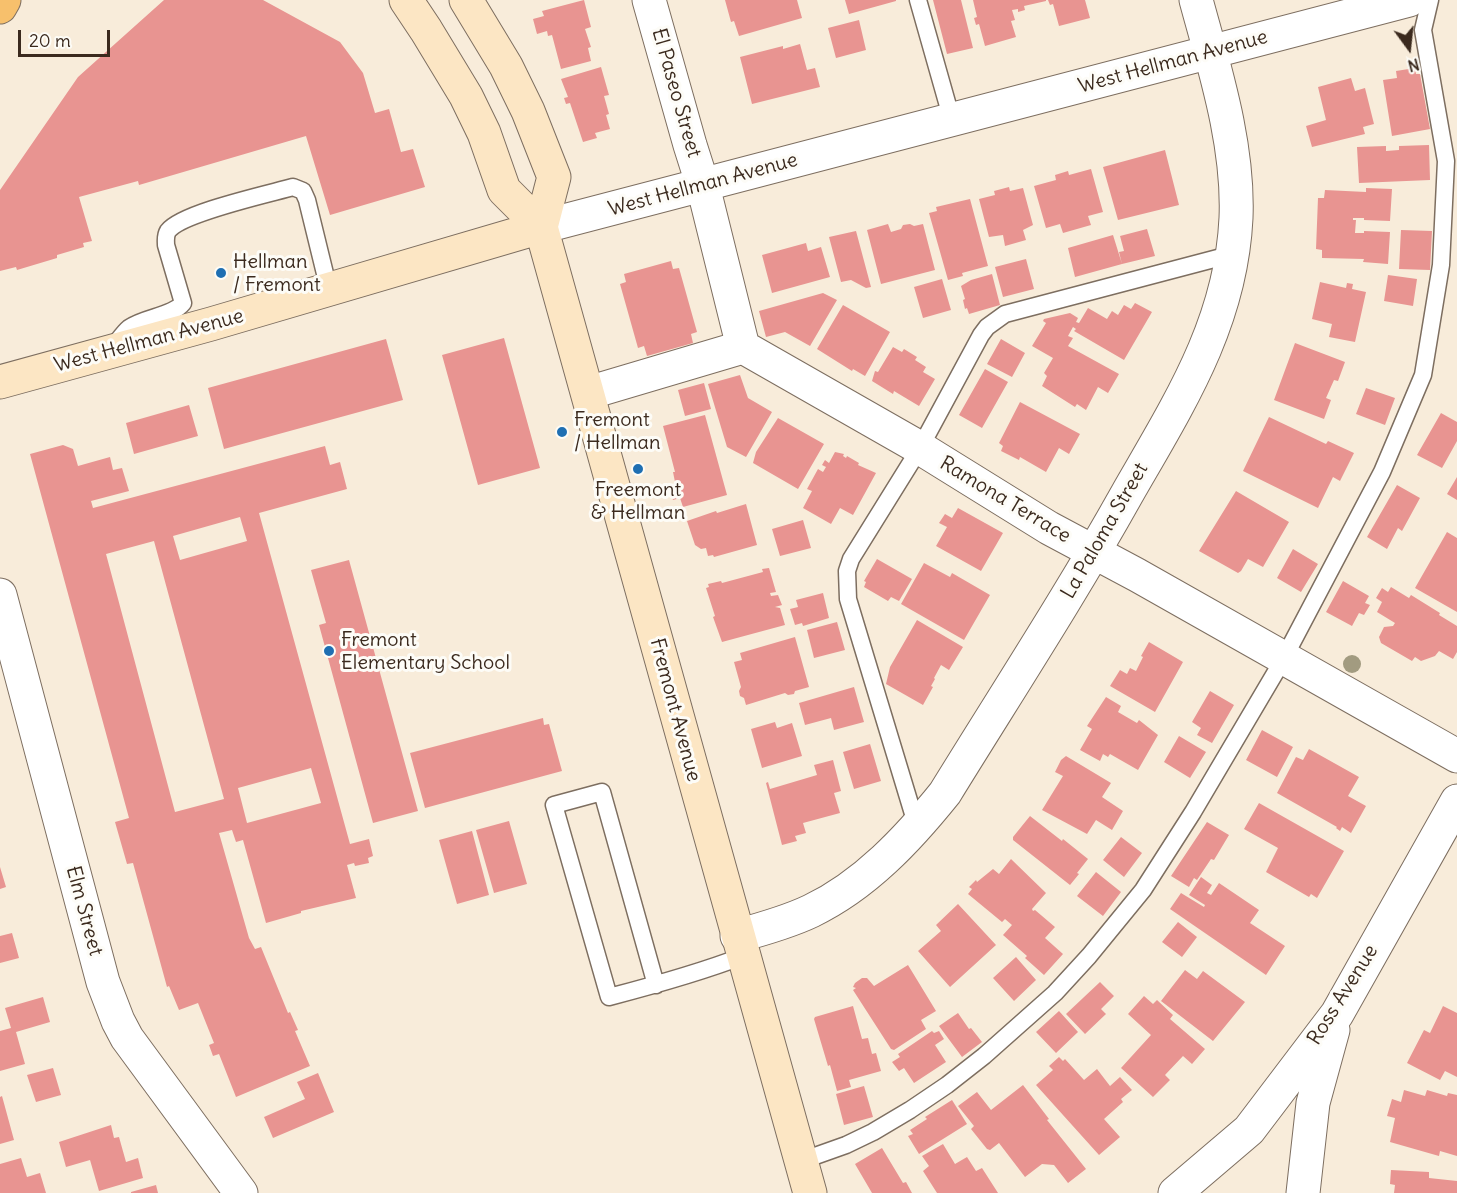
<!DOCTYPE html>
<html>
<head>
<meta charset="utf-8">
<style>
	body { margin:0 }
	#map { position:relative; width:1457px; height:1193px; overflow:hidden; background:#f8ecda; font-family:Delius,sans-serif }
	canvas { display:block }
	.north { position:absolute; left:1379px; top:18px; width:60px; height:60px; -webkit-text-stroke:4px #fdfcf7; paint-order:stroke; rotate:165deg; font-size:16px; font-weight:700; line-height:24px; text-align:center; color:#3b2a1e }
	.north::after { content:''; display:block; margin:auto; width:21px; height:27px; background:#3b2a1e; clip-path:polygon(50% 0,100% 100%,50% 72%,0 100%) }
	.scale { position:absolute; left:18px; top:30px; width:92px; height:27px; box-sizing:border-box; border:3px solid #3b2a1e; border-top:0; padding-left:8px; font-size:18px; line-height:21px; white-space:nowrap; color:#3b2a1e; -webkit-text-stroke:4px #fdfcf7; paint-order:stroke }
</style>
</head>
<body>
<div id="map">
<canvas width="1457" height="1193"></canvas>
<div class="north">N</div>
<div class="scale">20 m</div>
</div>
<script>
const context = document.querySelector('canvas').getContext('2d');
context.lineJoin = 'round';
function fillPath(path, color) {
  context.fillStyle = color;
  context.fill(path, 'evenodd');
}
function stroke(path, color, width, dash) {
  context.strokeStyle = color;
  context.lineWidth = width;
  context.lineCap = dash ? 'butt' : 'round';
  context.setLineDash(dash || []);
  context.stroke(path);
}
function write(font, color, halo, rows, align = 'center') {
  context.font = font + ' Delius,sans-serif';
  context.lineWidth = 6;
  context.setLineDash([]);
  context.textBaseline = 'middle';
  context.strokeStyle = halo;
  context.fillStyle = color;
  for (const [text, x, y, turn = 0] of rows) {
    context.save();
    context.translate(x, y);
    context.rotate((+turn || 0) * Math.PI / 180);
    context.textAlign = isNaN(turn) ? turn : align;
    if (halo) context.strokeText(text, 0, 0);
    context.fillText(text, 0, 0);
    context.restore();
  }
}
fillPath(new Path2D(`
	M164 0H263L340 42 363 73 375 113 389 109 401 152 413 149 425 187 330 215 306 136 139 185 138 181 79 197 92 241 83 243 84 247 57 255V258L17 270 16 267 0 271V190L78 77Z
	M584 0 591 27 585 29 591 47 588 48 591 61 561 69 552 35 548 36 547 31 537 34 533 19 544 16 542 11Z
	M725 0H797L802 18 739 36 734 21 731 22Z
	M845 0H896V1L849 14Z
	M933 0H961L973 48 947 54Z
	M973 0H1046V1L1024 6 1025 10 1018 12V9L1012 10 1015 20 1011 21 1016 37 985 46 979 24 976 25 974 18 977 17Z
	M1048 0H1085L1090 18 1059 26 1053 4 1050 5Z
	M859 20 866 50 836 58 828 28Z
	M800 44 807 70 815 68 820 87 752 104 740 57 783 46V49Z
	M601 67 609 95 604 96 609 114 606 115 610 129 595 133 597 138 583 142 570 103 566 104 564 98 568 97 561 79Z
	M1415 68 1416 74H1420L1430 129 1392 136 1383 80 1397 78 1396 71Z
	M1351 78 1355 91 1365 88 1374 124 1363 127 1365 134 1312 147 1306 126 1326 120 1318 87Z
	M1429 145 1430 180 1359 183 1357 147 1386 146V151L1399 150V146Z
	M1165 150 1179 205 1118 220 1103 167Z
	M1091 169 1103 212 1088 216 1091 225 1063 233 1060 224 1046 228 1034 186 1056 180 1055 175 1068 171 1069 175Z
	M1009 187 1010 191 1023 188 1033 225 1023 230 1026 240 1005 246 1003 235 989 237 979 199 995 195 994 191Z
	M1366 188 1392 189 1390 221 1364 220V218H1353V220H1356L1355 233H1364V231L1390 232 1388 264 1363 262 1364 259 1322 258V250L1316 249 1318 198H1324L1325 190 1366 192Z
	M970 199 988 266 962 273 963 276 948 280 929 213 937 211 936 207Z
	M888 224 891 232 901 229 903 225 910 224 914 226 923 224 935 270 881 284 867 230Z
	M1147 229 1155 256 1122 264 1119 252 1124 251 1120 236Z
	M1401 230 1432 231 1430 270 1399 269Z
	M856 231 871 287 866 288 851 280 841 282 829 237Z
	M1113 235 1122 264 1075 277 1068 248Z
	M806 243 808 251 821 247 830 277 772 293 762 255Z
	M1026 259 1034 289 1003 297 995 267Z
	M671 261 673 269 679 268 697 332 691 334 693 343 647 356 644 346 638 348 620 284 626 282 624 274Z
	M992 274 1000 305 969 314 967 308 965 309 963 300 965 299 961 286 971 280Z
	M1388 275 1417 279 1413 306 1384 301Z
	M942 279 951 310 923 318 914 287Z
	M1320 282 1346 288 1347 283 1353 284 1352 289 1366 292 1355 342 1329 337 1332 324 1312 319Z
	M823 293 837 300 810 346 785 332 766 337 759 311Z
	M1135 303 1152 312 1124 360 1074 331 1076 329 1073 327 1068 336 1073 338 1068 346 1119 374 1108 393 1098 387 1086 410 1077 404 1075 407 1042 386 1047 376 1044 373 1053 358 1032 346 1046 323 1043 321 1044 319 1070 313 1078 318 1076 322 1079 323 1088 308 1107 319 1112 311 1118 315 1124 305 1131 309Z
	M843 305 890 332 865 376 853 369 852 371 817 349Z
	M504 338 540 468 478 485 442 355Z
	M386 339 403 400 224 449 208 388Z
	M1001 339 1025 353 1012 377 987 364Z
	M1295 343 1345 362 1338 381 1334 380 1326 398 1331 400 1324 419 1274 400Z
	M893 347 902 352 904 349 917 357 915 360 926 367 923 372 935 379 919 406 894 391 893 394 872 381 875 371 878 372Z
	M985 369 1008 382 982 428 959 415Z
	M740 375 748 398 772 412 746 457 727 447 708 384Z
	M704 383 711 409 685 416 678 390Z
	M1366 388 1395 398 1385 425 1356 414Z
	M1020 402 1080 434 1069 454 1059 448 1046 472 1020 457 1019 460 1001 451 1003 446 999 443Z
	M189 405 198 436 134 454 126 423Z
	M1441 413 1457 422V441L1442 468 1417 455Z
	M705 415 727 495 683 507 680 498 673 500 669 487 678 483 677 481 675 482 673 472H675L663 426Z
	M1269 417 1326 444 1328 441 1354 453 1340 481 1333 477 1318 508 1243 471Z
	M778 418 824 444 798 489 753 463 756 452Z
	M63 445 73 449 78 466 110 457 113 470 122 468 129 491 91 501 93 508 325 446 330 465 340 462 347 489 259 513 350 844 369 839 373 856 368 858 369 863 355 866 354 863 347 865 356 898 301 911V913L266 923 243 840 236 842 232 830 219 833 249 938 255 949 261 947 288 1013 290 1012 298 1030 295 1031 310 1066 236 1097 219 1054 213 1056 209 1045 214 1043 198 1003 179 1010 169 986 167 987 133 863 127 864 115 822 129 818 30 454ZM240 517 247 541 180 560 173 536ZM154 541 224 799 175 812 106 554ZM311 768 321 803 247 823 238 788Z
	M835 452 844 454 843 456 846 458 847 456 859 463 858 465 876 473 853 515 840 508 831 524 803 508 812 491 807 489 818 469 823 472 826 467 822 465 825 460 829 463Z
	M1457 477V500L1447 494Z
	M1397 485 1420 498 1402 531 1398 528 1387 549 1367 537Z
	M1236 491 1289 522 1263 567 1248 559 1241 571 1238 573 1199 551Z
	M746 504 757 545 714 557 713 555 708 556 706 548 701 549 695 545 687 521 716 511 717 513Z
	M958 508 1003 533 981 571 936 546 947 527 939 523 945 514 952 518Z
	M803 520 811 548 780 556 772 529Z
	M1447 532 1457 538V612L1415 588Z
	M1293 549 1318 564 1301 592 1277 578Z
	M877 559 912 579 899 601 891 597 888 601 864 587 866 582 864 581Z
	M349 560 418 811 373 823 319 625 326 623 311 570Z
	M924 563 950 577 952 573 990 595 964 640 901 604Z
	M769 568 776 592 770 593 771 596 778 595 782 605 775 607 780 608 785 625 722 642 713 617 715 616 706 588 709 587 708 584 721 581 722 583 763 572 762 569Z
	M1343 581 1369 596 1365 603 1370 605 1364 615 1359 613 1352 626 1326 612Z
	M1391 587 1409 598 1411 595 1440 613 1439 615 1457 626V652L1453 659 1439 651 1435 656 1421 661 1415 657 1412 661 1381 643 1379 637 1384 627 1393 626 1395 623 1377 612 1382 602 1376 598 1382 588 1388 592Z
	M823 593 829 618 803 626 802 623 795 625 790 609 798 607 796 600Z
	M917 620 963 647 949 670 941 665 934 678 935 679 931 686 933 687 923 705 886 684 890 667Z
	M837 622 845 650 814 658 807 630Z
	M795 637 809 687 795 691 794 694 788 695 785 693 746 705 744 698 740 696 739 691 741 687 734 662 742 660 740 653Z
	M1149 642 1183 662 1155 712 1110 686 1120 670 1127 674 1130 668 1136 671 1143 657 1141 656Z
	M854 687 864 722 834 730 831 718 805 725 799 703Z
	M1210 691 1234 705 1212 743 1197 735 1201 728 1192 722Z
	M1106 697 1121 706 1118 712 1137 723 1139 720 1158 735 1138 770 1110 754 1108 757 1103 754 1100 761 1080 750 1092 729 1087 726Z
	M543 718 544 725 549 724 562 771 425 808 410 753Z
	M775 722 777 728 792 723 802 756 762 768 751 729Z
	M1262 730 1293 747 1277 777 1246 760Z
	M1179 736 1206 752 1190 778 1164 762Z
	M870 744 881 781 854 789 843 752Z
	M1309 749 1359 777 1348 796 1366 806 1351 833 1342 827 1340 831 1336 828 1337 827 1277 793 1296 757 1303 760Z
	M1066 756 1111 783 1102 797 1123 811 1112 830 1096 820 1087 834 1042 810 1063 776 1055 772 1061 760Z
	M833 760 841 791 834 793 840 813 803 823 806 833 795 836 797 841 782 845 766 783 768 782 770 789 817 775 814 765Z
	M1259 803 1344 851 1317 898 1311 894 1309 897 1266 872 1278 848 1244 829Z
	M1030 816 1062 841 1063 839 1088 859 1077 873 1079 874 1070 885 1013 840V837Z
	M509 821 527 884 494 893 476 830Z
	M1207 822 1229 835 1214 860 1211 859 1197 880 1194 878 1189 887 1171 876Z
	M472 831 489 895 457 904 439 840Z
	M1121 837 1142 853 1124 877 1103 860Z
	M1011 859 1046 893 1032 909 1033 911 1035 910 1055 927 1045 938 1063 954 1044 975 1025 958 1027 956 1003 935 1012 925 1005 919 1002 922 968 894 972 889 969 887 976 880 977 882 993 869 999 874Z
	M0 867 6 887 0 889Z
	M1096 872 1121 892 1103 916 1077 896Z
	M1201 877 1212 885 1207 893 1211 895 1219 883 1259 910 1250 923 1285 946 1266 975 1170 909 1181 893 1204 907 1205 905 1189 895Z
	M958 904 996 945 950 987 918 951 941 931 936 925Z
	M1178 922 1197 937 1182 957 1162 942Z
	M12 933 19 958 0 963V936Z
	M1016 957 1036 980 1014 1001 993 978Z
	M908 965 936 1011 921 1020 926 1029 894 1050 891 1049 853 990 856 988 853 987 855 983 862 978H867L874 986Z
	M1185 970 1197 979 1203 971 1245 1002 1213 1041 1161 1001Z
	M1100 982 1114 996 1101 1009 1106 1014 1085 1034 1066 1014Z
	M1144 996 1153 1004 1157 1000 1173 1015 1170 1019 1205 1049 1192 1064 1183 1056 1165 1075 1170 1080 1153 1097 1121 1068 1151 1035 1128 1014Z
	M43 997 50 1022 16 1032 25 1064 0 1071V1031L11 1028 5 1008Z
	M853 1006 862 1039 868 1038 872 1054 876 1053 881 1071 849 1080 851 1087 837 1091 830 1065 828 1066 814 1019 815 1017Z
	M1443 1006 1457 1013V1077L1445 1071 1440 1080 1407 1063 1424 1030 1430 1033Z
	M1059 1011 1078 1032 1056 1053 1036 1032Z
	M958 1013 969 1029 971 1028 982 1042 962 1057 939 1026Z
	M932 1031 934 1033 939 1031 944 1039 935 1045 946 1062 914 1083 904 1068 899 1071 892 1062 900 1057 898 1054Z
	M1059 1057 1063 1061 1065 1059 1084 1080 1097 1069 1110 1086 1120 1077 1132 1090 1121 1099 1123 1102 1104 1119 1120 1137 1099 1155 1036 1085 1053 1070 1049 1066Z
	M53 1068 61 1095 36 1102 27 1075Z
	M318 1073 334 1112 273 1138 264 1117 305 1099 297 1082Z
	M1023 1085 1049 1119 1047 1120 1086 1169 1068 1183 1054 1165 1042 1164 1025 1177 999 1143 990 1150 987 1149 971 1129 974 1126 958 1106 977 1092 991 1110Z
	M864 1086 873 1117 844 1125 836 1094Z
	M1404 1090 1425 1096 1427 1090 1447 1096 1448 1093 1457 1095V1156L1440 1151 1439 1156 1390 1142 1395 1118 1387 1116 1392 1099 1401 1102Z
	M2 1096 14 1140 0 1144V1097Z
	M952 1100 967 1124 919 1154 908 1136 913 1134 910 1130 927 1119 925 1117Z
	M111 1125 114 1138 119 1137 126 1162 138 1158 143 1178 99 1191 90 1160 66 1167 59 1142Z
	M943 1144 955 1164 967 1157 976 1171 982 1168 998 1193H937L923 1171 929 1166 922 1156Z
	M882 1148 903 1183 906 1182 912 1193H872L855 1164Z
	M21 1158 27 1177 40 1173 46 1193H0V1164Z
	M1391 1170 1429 1172V1178L1457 1181V1193H1394L1395 1185 1390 1184Z
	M156 1185 158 1193H131V1192Z`), '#e89491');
const service = new Path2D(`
	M918 0 952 120
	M113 347C118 341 123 333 129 328 144 317 173 316 183 303L166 245C166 240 165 236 168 231 181 213 268 194 293 187L303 191 307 200 329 290
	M917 827 848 599 847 571 851 559 920 448 981 335 987 327 1005 314 1233 254
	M656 985 602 792 554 805 609 997C655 985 699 973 743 956
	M801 1161 846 1145 873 1132 910 1110 947 1085 984 1056 1055 993 1089 956 1143 890 1193 812 1284 658 1382 472 1423 375 1441 265 1446 161 1423 30 1430 0`);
const minor = new Path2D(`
	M649 0 690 145 703 186 743 347
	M588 393 743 347 920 448 1049 528 1137 575 1457 756
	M0 595 103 982 118 1021 127 1038 241 1193
	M737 936C763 929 788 922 811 911 865 885 908 839 945 793 1006 694 1070 596 1127 494 1178 405 1231 324 1236 218 1239 145 1215 70 1196 0
	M1175 1193 1249 1130 1337 1014 1457 801
	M1303 1193 1313 1103 1333 1030`);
const tertiary = new Path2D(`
	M541 227 1409 0`);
const secondary = new Path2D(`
	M406 0 426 30 466 96 484 133 504 190 541 227 810 1193
	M466 0 506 66 528 111 554 177 541 227
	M0 382 211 324 541 227`);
const motorway = new Path2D(`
	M0 7 4 0`);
stroke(service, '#7d6e60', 19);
stroke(minor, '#7d6e60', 35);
stroke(tertiary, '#7d6e60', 35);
stroke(secondary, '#7d6e60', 35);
stroke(motorway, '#7d6e60', 35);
stroke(service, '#fff', 16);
stroke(minor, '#fff', 33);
stroke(tertiary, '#fff', 33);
stroke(secondary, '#fce6c4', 33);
stroke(motorway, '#f7c06c', 33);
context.fillStyle = '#a29b80';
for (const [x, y] of [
	[1352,664]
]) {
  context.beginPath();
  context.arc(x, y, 9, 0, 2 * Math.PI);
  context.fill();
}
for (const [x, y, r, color] of [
	[221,273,6,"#1f6fb2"],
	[562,432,6,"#1f6fb2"],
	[638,469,6,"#1f6fb2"],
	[329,651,6,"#1f6fb2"]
]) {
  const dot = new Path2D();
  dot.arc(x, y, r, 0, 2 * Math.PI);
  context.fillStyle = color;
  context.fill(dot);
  stroke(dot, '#fdfcf7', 2);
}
write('20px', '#3b2a1e', '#fdfcf7', [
	["West Hellman Avenue",1173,62,-15],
	["El Paseo Street",676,93,74],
	["West Hellman Avenue",703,185,-15],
	["West Hellman Avenue",149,341,-15],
	["Ramona Terrace",1005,500,31],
	["La Paloma Street",1105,531,-60],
	["Fremont Avenue",675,710,75],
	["Elm Street",84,911,75],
	["Ross Avenue",1343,995,-58]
]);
write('20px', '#3b2a1e', '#fdfcf7', [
	["Hellman",233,262],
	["/ Fremont",233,285],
	["Fremont",574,420],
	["/ Hellman",574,443],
	["Freemont",638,490,"center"],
	["& Hellman",638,513,"center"],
	["Fremont",341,640],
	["Elementary School",341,663]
], 'left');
</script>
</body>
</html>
